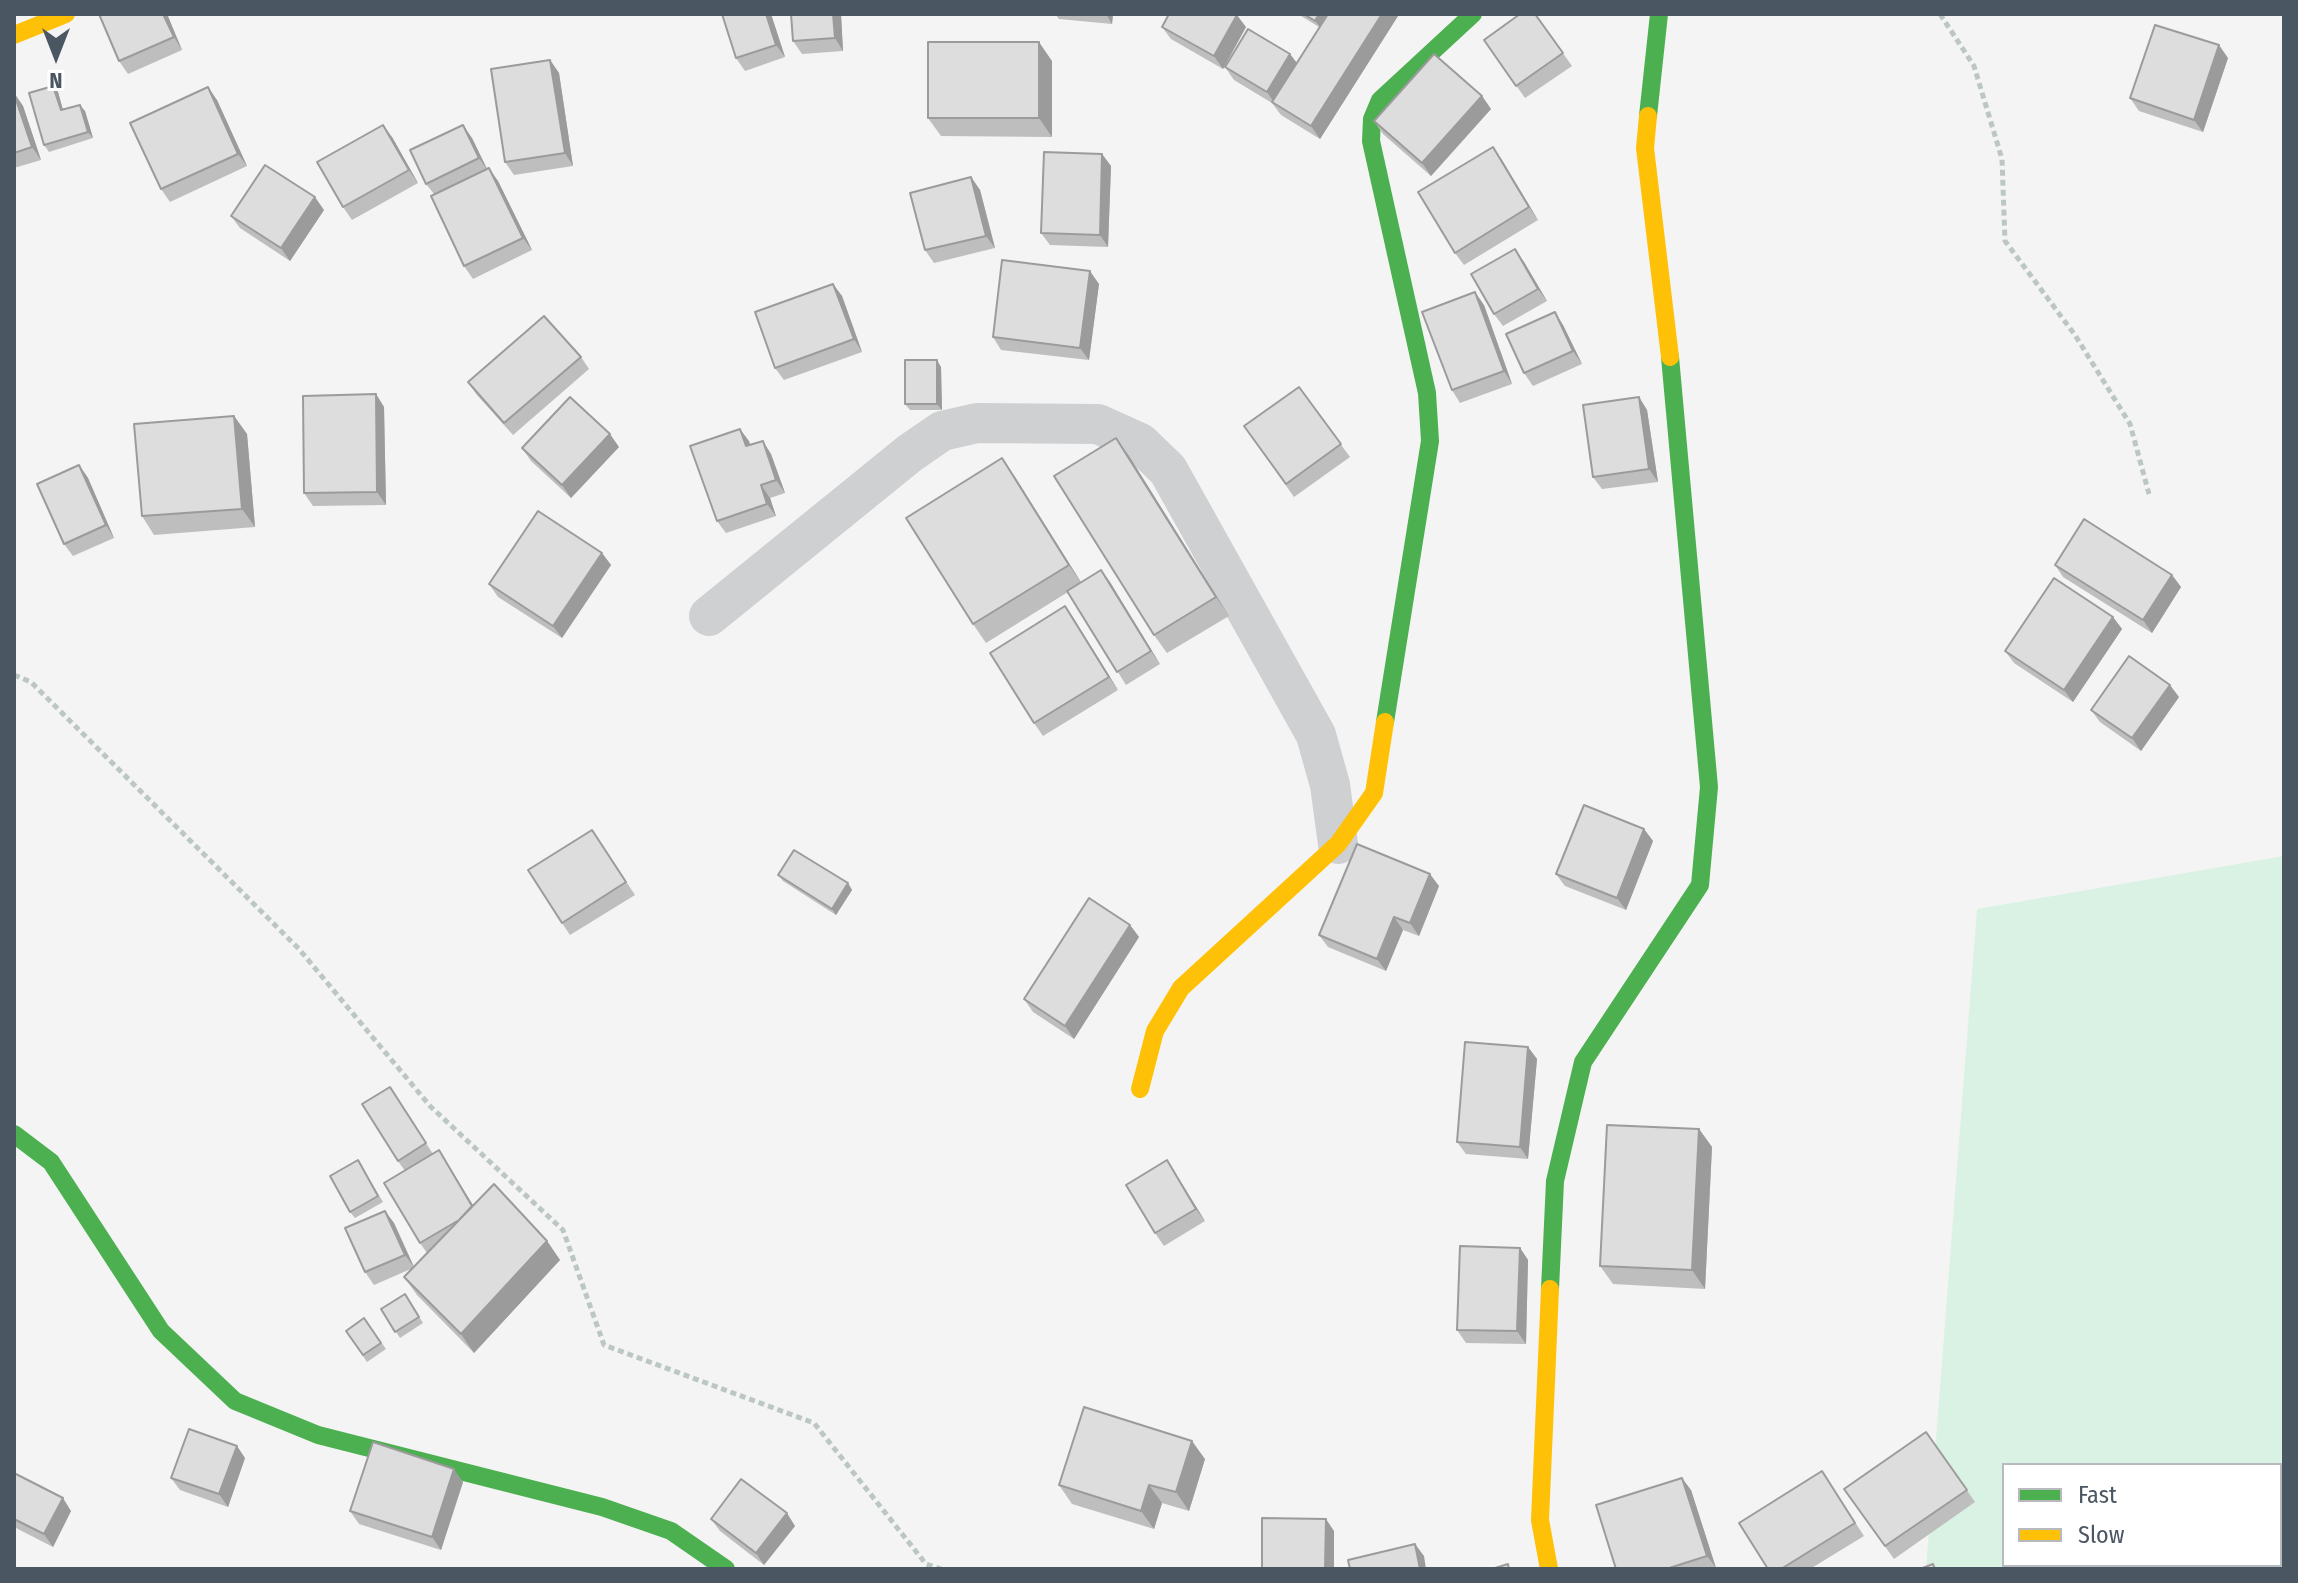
<!DOCTYPE html>
<html>
<head>
<meta charset="utf-8">
<style>
	body { margin:0 }
	#map { position:relative; width:2298px; height:1583px; overflow:hidden; background:#f4f4f4; font-family:"Fira Sans Condensed",sans-serif }
	canvas { display:block }
	.frame { position:absolute; inset:0; border:16px solid #4a5661; pointer-events:none }
	.legend { position:absolute; left:2002px; top:1463px; width:280px; height:104px; box-sizing:border-box; background:#fff; border:2px solid #b7bbc0; margin:0; padding:10px 14px; list-style:none; font-size:24px; color:#4a5661 }
	.legend li { display:flex; align-items:center; gap:16px; height:40px }
	.legend b { width:40px; border:2px solid #b7bbc0 }
	.north { position:absolute; left:16px; top:16px; width:80px; height:80px; -webkit-text-stroke:6px #fff; paint-order:stroke; rotate:180deg; font-size:22px; font-weight:700; line-height:32px; text-align:center; color:#4a5661 }
	.north::after { content:''; display:block; margin:auto; width:28px; height:36px; background:#4a5661; clip-path:polygon(50% 0,100% 100%,50% 72%,0 100%) }
</style>
</head>
<body>
<div id="map">
<canvas width="2298" height="1583"></canvas>
<div class="frame"></div>
<ul class="legend">
<li><b style="height:10px;background:#4caf50"></b>Fast</li>
<li><b style="height:10px;background:#ffc107"></b>Slow</li>
</ul>
<div class="north">N</div>
</div>
<script>
const context = document.querySelector('canvas').getContext('2d');
context.lineJoin = 'round';
function fillPath(path, color) {
  context.fillStyle = color;
  context.fill(path, 'evenodd');
}
function stroke(path, color, width, dash) {
  context.strokeStyle = color;
  context.lineWidth = width;
  context.lineCap = dash ? 'butt' : 'round';
  context.setLineDash(dash || []);
  context.stroke(path);
}
fillPath(new Path2D(`
	M2284 856V1569H1926L1977 909ZM2004 1465H2280V1565H2004Z`), '#d9f2e3');
stroke(new Path2D(`
	M1940 14 1974 66 2002 159 2005 241 2075 335 2130 424 2149 494
	M14 675 31 682 299 949 430 1106 563 1230 604 1345 814 1423 926 1564 941 1569`), '#bcc7c4', 5, [6, 4]);
stroke(new Path2D(`
	M709 616 910 453 942 431 977 423 1098 424 1140 443 1168 470 1316 735 1330 785 1338 844`), '#ced0d2', 40);
stroke(new Path2D(`
	M1648 116 1659 14
	M1385 722 1430 441 1427 393 1371 141 1372 119 1380 100 1473 14
	M14 1134 51 1162 161 1331 235 1401 318 1435 602 1507 671 1531 726 1569
	M1550 1289 1555 1181 1583 1062 1700 885 1709 787 1670 357`), '#4caf50', 18);
stroke(new Path2D(`
	M14 35 66 14
	M1648 116 1645 148 1670 357
	M1140 1089 1155 1031 1181 988 1338 844 1374 793 1385 722
	M1549 1569 1540 1520 1550 1289`), '#ffc107', 18);
fillPath(new Path2D(`
	M167 14 182 50 128 74 119 61Z
	M722 14H771L785 57 745 71 736 58Z
	M791 14H841L843 51 802 54 793 41Z
	M1055 14H1113L1112 24 1059 19Z
	M1298 14H1397L1398 16 1320 139 1281 115 1272 103 1234 80 1225 67 1290 54 1297 63 1319 27Z
	M1535 14 1572 66 1525 98 1484 40Z
	M1162 27H1246L1223 69 1171 39Z
	M2228 58 2203 132 2139 111 2130 98Z
	M550 60 559 73 573 166 514 175 505 162Z
	M1052 61V137L941 136 928 118Z
	M53 86 58 92 63 110 85 111 93 138 49 152 44 145Z
	M14 94 23 106 41 160 14 168Z
	M1482 96 1491 109 1431 176 1383 134 1374 121Z
	M217 100 247 166 170 202 161 189Z
	M392 137 418 183 352 220 343 207Z
	M472 138 487 169 498 181 532 250 473 279 464 266 434 194 426 184Z
	M1493 147 1538 220 1464 265 1455 253Z
	M1102 154 1111 166 1108 247 1050 245 1041 233Z
	M971 177 980 190 995 248 934 263 925 250Z
	M324 210 290 261 240 228 231 216Z
	M1524 262 1547 301 1503 326 1494 314Z
	M833 284 842 296 862 352 784 380 775 368Z
	M1099 284 1089 360 1001 350 993 337Z
	M1484 305 1512 384 1460 403 1452 390Z
	M1563 325 1582 364 1533 386 1524 373Z
	M581 357 589 369 513 435 477 395 468 382Z
	M941 367 942 410H910L905 404Z
	M1299 387 1350 457 1294 497 1244 426Z
	M376 394 384 407 386 505 313 506 304 493Z
	M1639 397 1647 410 1658 482 1602 489 1593 477Z
	M234 416 247 434 255 527 154 535 142 516Z
	M740 429 750 445 771 454 785 493 770 498 776 516 726 533 717 521Z
	M1116 438 1129 456 1229 616 1167 653 1154 635Z
	M619 447 571 498 531 461 522 448Z
	M79 465 88 478 114 538 73 556 64 544Z
	M1015 477 1081 582 1101 570 1160 664 1126 685 1068 592 986 643 973 624Z
	M602 553 611 565 562 638 498 597 489 584Z
	M2055 565 2172 575 2181 587 2152 633 2063 577Z
	M1065 606 1118 690 1043 736 1034 723Z
	M2113 617 2122 629 2073 702 2014 663 2005 651Z
	M2179 697 2141 751 2100 722 2091 710Z
	M1644 829 1653 841 1626 910 1565 886 1556 874Z
	M592 830 635 895 570 935 562 923Z
	M778 875 848 883 852 890 836 915 783 881Z
	M1439 886 1419 936 1403 930 1386 971 1328 947 1319 935Z
	M1130 925 1139 937 1074 1039 1033 1012 1024 999Z
	M1528 1047 1537 1059 1528 1159 1466 1154 1457 1142Z
	M390 1087 433 1154 439 1150 447 1163 473 1206 547 1241 560 1260 474 1353 417 1295 404 1277 413 1268 374 1285 365 1272 385 1211 394 1223 414 1267 427 1253 420 1243 405 1171 398 1161Z
	M1699 1129 1712 1147 1705 1289 1613 1284 1600 1266Z
	M1167 1160 1205 1221 1164 1246 1155 1233Z
	M362 1167 383 1202 355 1218 350 1212Z
	M1520 1248 1528 1260 1526 1344 1466 1343 1457 1330Z
	M405 1294 423 1323 400 1338 381 1309Z
	M364 1318 386 1349 367 1362 346 1331Z
	M1926 1432 1975 1502 1894 1559 1844 1489Z
	M245 1458 228 1507 180 1490 171 1478Z
	M1205 1459 1189 1511 1162 1503 1154 1529 1072 1504 1059 1485Z
	M1822 1471 1864 1536 1810 1569H1768Z
	M14 1473 71 1511 53 1547 14 1527Z
	M463 1482 441 1550 359 1524 350 1511Z
	M1691 1490 1716 1568 1616 1569Z
	M711 1519 795 1526 764 1565 720 1531Z`), '#bebebf');
fillPath(new Path2D(`
	M163 14H167L182 50 174 37Z
	M766 14H771L785 57 776 45Z
	M833 14H841L843 51 835 38Z
	M1106 14H1113L1112 24Z
	M1319 14H1328L1320 27 1315 21Z
	M1382 14H1397L1398 16 1320 139 1311 126Z
	M1237 15 1246 27 1223 69 1214 56Z
	M1039 42 1052 61V137L1039 118Z
	M2219 45 2228 58 2203 132 2194 120Z
	M1290 54 1299 66 1276 105 1267 92Z
	M550 60 559 73 573 166 565 153Z
	M53 86 58 92 65 117 61 110Z
	M208 87 217 100 247 166 238 154Z
	M15 94 23 106 41 160 32 147Z
	M1482 96 1491 109 1431 176 1422 163Z
	M80 105 85 111 93 138 88 132Z
	M383 125 392 137 418 183 409 170Z
	M463 125 472 138 488 171 479 158Z
	M1493 147 1502 160 1538 220 1529 207Z
	M1102 154 1111 166 1108 247 1100 235Z
	M489 168 498 181 532 250 523 238Z
	M971 177 980 190 995 248 986 236Z
	M315 197 324 210 290 261 281 248Z
	M1515 249 1524 262 1547 301 1538 289Z
	M1090 271 1099 284 1089 360 1080 348Z
	M833 284 842 296 862 352 854 339Z
	M1475 292 1484 305 1512 384 1504 371Z
	M1555 312 1563 325 1582 364 1573 351Z
	M937 360 941 367 942 410 937 404Z
	M376 394 384 407 386 505 377 492Z
	M1639 397 1647 410 1658 482 1649 469Z
	M234 416 247 434 255 527 242 509Z
	M740 429 749 441 755 459 746 446Z
	M610 434 619 447 571 498 562 485Z
	M1116 438 1129 456 1229 616 1216 597Z
	M763 441 771 454 785 493 776 480Z
	M1002 458 1015 477 1082 584 1069 565Z
	M79 465 88 478 114 538 106 525Z
	M761 485 770 498 776 516 767 504Z
	M602 553 611 565 562 638 553 626Z
	M1101 570 1110 582 1160 664 1151 651Z
	M2172 575 2181 587 2152 633 2143 620Z
	M1065 606 1074 619 1118 690 1109 677Z
	M2113 617 2122 629 2073 702 2064 690Z
	M2170 685 2179 697 2141 751 2132 738Z
	M1644 829 1653 841 1626 910 1617 898Z
	M1430 874 1439 886 1419 936 1410 923Z
	M848 883 852 890 836 915 832 909Z
	M1394 917 1403 930 1386 971 1377 959Z
	M1130 925 1139 937 1074 1039 1065 1026Z
	M1528 1047 1537 1059 1528 1159 1520 1147Z
	M1699 1129 1712 1147 1705 1289 1692 1270Z
	M439 1150 447 1163 484 1223 475 1211Z
	M1167 1160 1175 1173 1205 1221 1196 1209Z
	M385 1211 394 1223 414 1267 405 1255Z
	M547 1241 560 1260 474 1353 461 1334Z
	M1520 1248 1528 1260 1526 1344 1517 1331Z
	M1192 1441 1205 1459 1189 1511 1176 1492Z
	M237 1446 245 1458 228 1507 219 1494Z
	M454 1469 463 1482 441 1550 432 1537Z
	M1682 1478 1691 1490 1716 1568 1707 1556Z
	M1149 1485 1162 1503 1154 1529 1141 1511Z
	M63 1498 71 1511 53 1547 44 1534Z
	M787 1513 795 1526 764 1565 756 1553Z
	M1326 1519 1334 1531V1569H1325Z
	M1415 1544 1424 1556 1426 1569H1420Z`), '#9b9b9b');
const building = new Path2D(`
	M99 14H163L174 37 119 61Z
	M722 14H766L776 45 736 58Z
	M791 14H833L835 38 793 41Z
	M1169 14H1236L1237 15 1214 56 1162 27Z
	M1304 14H1319L1315 21Z
	M1328 14H1382L1311 126 1272 102Z
	M1520 14H1535L1563 53 1516 86 1484 40Z
	M2155 25 2219 45 2194 120 2130 98Z
	M1248 29 1290 54 1267 92 1225 67Z
	M928 42H1039V118H928Z
	M1434 54 1482 96 1422 163 1374 121Z
	M550 60 565 153 505 162 491 69Z
	M53 86 61 110 80 105 88 132 44 145 29 93Z
	M208 87 238 154 161 189 130 123Z
	M14 94 32 147 14 153Z
	M383 125 409 170 343 207 317 162Z
	M463 125 479 158 426 184 410 150Z
	M1493 147 1529 207 1455 253 1418 192Z
	M1044 152 1102 154 1100 235 1041 233Z
	M265 165 315 197 281 248 231 216Z
	M489 168 523 238 464 266 431 196Z
	M971 177 986 236 925 250 910 193Z
	M1515 249 1538 289 1494 314 1471 274Z
	M1002 260 1090 271 1080 348 993 337Z
	M833 284 854 339 775 368 755 312Z
	M1475 292 1504 371 1452 390 1422 312Z
	M1555 312 1573 351 1524 373 1506 334Z
	M544 316 581 357 504 423 468 382Z
	M905 360H937V404H905Z
	M1299 387 1341 444 1286 484 1244 426Z
	M376 394 377 492 304 493 303 396Z
	M570 397 610 434 562 485 522 448Z
	M1639 397 1649 469 1593 477 1583 405Z
	M234 416 242 509 142 516 134 424Z
	M740 429 746 446 763 441 776 480 761 485 767 504 717 521 690 446Z
	M1116 438 1216 597 1154 635 1054 476Z
	M1002 458 1069 565 973 624 906 518Z
	M79 465 106 525 64 544 37 484Z
	M538 511 602 553 553 626 489 584Z
	M2084 519 2172 575 2143 620 2055 565Z
	M1101 570 1151 651 1117 672 1067 591Z
	M2054 578 2113 617 2064 690 2005 651Z
	M1065 606 1109 677 1034 723 990 653Z
	M2129 656 2170 685 2132 738 2091 710Z
	M1584 805 1644 829 1617 898 1556 874Z
	M592 830 626 882 562 923 528 870Z
	M1357 844 1430 874 1410 923 1394 917 1377 959 1319 935Z
	M794 850 848 883 832 909 778 875Z
	M1089 898 1130 925 1065 1026 1024 999Z
	M1465 1042 1528 1047 1520 1147 1457 1142Z
	M390 1087 426 1143 398 1161 362 1104Z
	M1607 1125 1699 1129 1692 1270 1600 1266Z
	M439 1150 472 1206 459 1220 420 1243 384 1183Z
	M358 1160 378 1196 350 1212 330 1176Z
	M1167 1160 1196 1209 1155 1233 1126 1185Z
	M494 1184 547 1241 461 1334 404 1277Z
	M385 1211 405 1255 365 1272 345 1228Z
	M1460 1246 1520 1248 1517 1331 1457 1330Z
	M405 1294 419 1317 395 1332 381 1309Z
	M364 1318 381 1343 363 1355 346 1331Z
	M1084 1407 1192 1441 1176 1492 1149 1485 1141 1511 1059 1485Z
	M189 1429 237 1446 219 1494 171 1478Z
	M1926 1432 1967 1490 1885 1546 1844 1489Z
	M373 1442 454 1469 432 1537 350 1511Z
	M1822 1471 1855 1523 1781 1569H1768L1739 1523Z
	M14 1473 63 1498 44 1534 14 1519Z
	M1682 1478 1707 1556 1666 1569H1616L1596 1505Z
	M741 1479 787 1513 756 1553 711 1519Z
	M1262 1518 1326 1519 1325 1569H1262Z
	M1415 1544 1420 1569H1350L1348 1560Z
	M1508 1564 1509 1569H1492Z
	M1933 1564 1935 1569H1920Z`);
fillPath(building, '#ddddde');
stroke(building, '#9b9b9b', 2);
</script>
</body>
</html>
